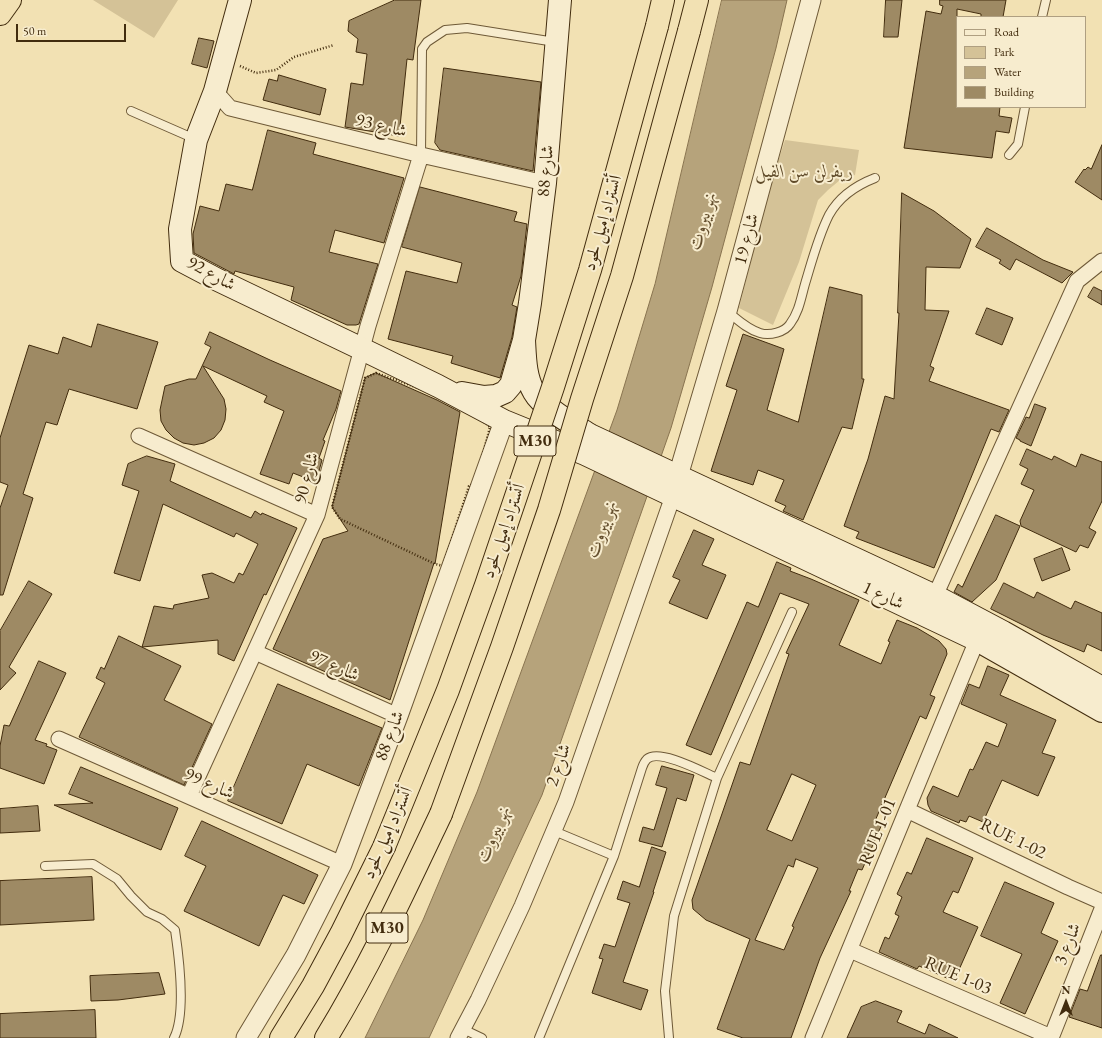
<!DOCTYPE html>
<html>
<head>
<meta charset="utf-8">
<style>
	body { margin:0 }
	#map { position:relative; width:1102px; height:1038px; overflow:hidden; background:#f2e1b3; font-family:"EB Garamond",serif }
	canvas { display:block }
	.legend { position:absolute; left:956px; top:16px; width:130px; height:92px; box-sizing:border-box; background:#f7ecce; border:1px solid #af9f81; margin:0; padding:5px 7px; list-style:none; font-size:12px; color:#422c0e }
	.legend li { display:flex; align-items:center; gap:8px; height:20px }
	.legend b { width:20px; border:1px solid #af9f81 }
	.north { position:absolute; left:1046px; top:982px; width:40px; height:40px; -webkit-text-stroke:3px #f7ecce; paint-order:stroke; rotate:0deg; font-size:11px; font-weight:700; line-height:16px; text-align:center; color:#422c0e }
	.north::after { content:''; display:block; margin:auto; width:14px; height:18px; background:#422c0e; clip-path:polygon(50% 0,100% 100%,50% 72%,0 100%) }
	.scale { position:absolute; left:16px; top:24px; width:110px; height:18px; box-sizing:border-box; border:2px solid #422c0e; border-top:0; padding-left:5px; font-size:12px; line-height:14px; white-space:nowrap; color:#422c0e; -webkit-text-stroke:3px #f7ecce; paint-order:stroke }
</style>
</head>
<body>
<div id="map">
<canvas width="1102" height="1038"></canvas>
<ul class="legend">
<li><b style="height:5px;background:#f7ecce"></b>Road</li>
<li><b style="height:11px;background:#d4c297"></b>Park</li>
<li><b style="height:11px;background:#b6a37b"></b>Water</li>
<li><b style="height:11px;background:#9e8a64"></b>Building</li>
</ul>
<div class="north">N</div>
<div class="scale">50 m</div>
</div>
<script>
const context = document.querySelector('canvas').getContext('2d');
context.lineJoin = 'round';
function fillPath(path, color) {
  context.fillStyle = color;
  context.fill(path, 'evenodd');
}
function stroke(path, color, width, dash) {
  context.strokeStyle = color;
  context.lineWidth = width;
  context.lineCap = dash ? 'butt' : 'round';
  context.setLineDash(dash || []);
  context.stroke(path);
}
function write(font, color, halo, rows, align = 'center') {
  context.font = font + ' "EB Garamond",Amiri,serif';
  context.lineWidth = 4;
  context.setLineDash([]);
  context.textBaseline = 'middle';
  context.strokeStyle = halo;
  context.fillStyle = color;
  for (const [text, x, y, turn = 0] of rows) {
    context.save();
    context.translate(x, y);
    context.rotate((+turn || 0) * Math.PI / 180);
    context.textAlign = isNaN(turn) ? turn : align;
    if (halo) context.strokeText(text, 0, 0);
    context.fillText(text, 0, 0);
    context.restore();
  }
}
fillPath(new Path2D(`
	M93 0H178L154 38Z
	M785 140 859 150 855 175 840 180 828 190 818 200 799 262 773 325 739 308 768 193Z`), '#d4c297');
const water = new Path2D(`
	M722 0H787L776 48 712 287 671 428 542 795 429 1038H365L423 920 477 792 617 410 655 284Z`);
fillPath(water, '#b6a37b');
stroke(water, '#88734f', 1);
const building = new Path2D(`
	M395 0H421L413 60 407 59 399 136 345 127 351 83 363 85 367 54 356 52 358 39 348 31 349 21Z
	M886 0H902L898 37H884Z
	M940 0H1006L1003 17H981V14L957 9V107H1000L999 116 1012 118 1009 133 996 131 992 158 904 148 926 11 941 14 943 6 940 5Z
	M199 38 214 41 207 68 192 64Z
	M444 68 541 82 533 171 440 150 435 143Z
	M279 75 326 89 320 115 263 100 269 79 277 81Z
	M268 130 316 143 313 154 404 178 384 243 335 230 329 252 378 264 359 324 356 325H347L291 300 294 287 235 271 234 274 194 253 193 234 200 206 219 211 226 184 252 190Z
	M1102 145V200L1075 182 1084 169 1085 170 1088 167 1091 169Z
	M420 187 517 212 514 221 527 224 521 276 512 305 517 307 512 337 500 378 451 363 453 356 388 339 406 271 457 283 462 263 402 247Z
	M902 193 934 211 971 239 960 268 926 267 925 310 949 311 930 366 934 368 929 381 1009 410 999 432 991 429 934 568 856 538 859 532 844 526 868 459 885 396 894 399 899 313H898Z
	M987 228 1043 260 1073 272 1062 283 1016 259 1010 270 999 263 1001 260 976 247Z
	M830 287 862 295V379H864L852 429 842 427 803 520 783 511 786 506 775 501 784 480 758 470 753 485 711 471 737 390 726 386 743 334 784 349 767 410 798 422Z
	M1094 287 1102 291V305L1088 297Z
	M987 308 1013 318 1002 345 976 334Z
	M98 324 158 342 137 409 69 389 57 425 46 422 23 494 33 498 3 595H0V508L8 485 0 482V438L29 345 58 354 63 337 91 347Z
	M210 332 270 360 341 391 336 409 323 440 325 441 319 458 322 460 316 482 293 473 289 484 260 474 284 411 264 402 267 396 203 366 224 399 226 409 225 420 221 430 214 438 204 443 194 445 183 443 174 438 166 430 161 421 160 410 165 386 189 379H196L211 347 205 344Z
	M376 373 437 400 460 412 435 564 434 563 390 700 273 649 323 539 348 531 332 507 365 378Z
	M1035 404 1046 408 1031 446 1020 441V440L1016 438 1026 417 1029 418Z
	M1027 449 1052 460 1054 456 1076 467 1081 454 1102 462V501L1089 528 1096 532 1088 548 1080 545 1076 552 1021 526 1020 521 1034 490 1021 484 1028 469 1020 465Z
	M147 456 175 464 170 481 251 518 255 511 261 515 262 513 297 528 266 595 264 594 234 661 218 654V640L142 647 154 606 173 609 174 605 209 598 202 575 212 573 234 583 239 573 243 575 258 544 236 533 234 537 163 504 140 581 114 573 139 491 122 485 128 464Z
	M996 515 1020 526 996 580 972 602 954 592 958 584 962 587Z
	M694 530 714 539 702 565 726 575 707 619 669 603 680 580 673 577Z
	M1062 548 1070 570 1042 581 1034 559Z
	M777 562 791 568 790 571 811 579 859 600 839 645 881 664 890 642 888 641 897 620 917 628 939 641 946 649 947 654 930 695 935 697 926 719 920 716 875 821 882 824 862 870 858 869 849 891H851L820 958 791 1038H743L717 1029 750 939 706 920 693 909 692 900 740 762 750 765 789 654 786 653 809 604 780 593 711 755 686 745 747 602 758 607ZM792 774 816 785 792 841 767 830ZM796 859 818 868 792 926 794 927 784 950 755 940 788 865 793 867Z
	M29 581 52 594 9 667 16 673 0 690V631Z
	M1004 583 1034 598 1037 592 1071 609 1075 601 1102 613V651L1087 644 1084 652 1043 635 991 609Z
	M119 636 181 666 164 700 212 724 184 785 79 737 105 683 96 678 101 667 104 669Z
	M39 661 66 673 35 740 47 744 46 746 57 750 44 784 0 768V746L4 725 9 726Z
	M988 666 1009 675 1000 695 1056 720 1042 753 1055 757 1038 796 1002 780 983 822 969 816 966 822 960 820 959 823 931 811 928 805 927 798 933 786 958 797 970 769 973 770 986 742 998 747 1007 724 961 704 969 684 979 688Z
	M278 684 382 728 359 786 307 764 282 824 228 801Z
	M662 766 694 775 686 801 677 798 662 847 639 841 643 827 654 830 667 788 656 785Z
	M81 767 178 808 161 850 54 805 93 803 69 794Z
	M38 806 40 831 0 833V809Z
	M202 821 318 875 304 904 283 895 259 946 184 911 206 866 185 856Z
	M927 838 973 858 958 893 953 891 943 912 978 927 954 981 919 966 917 969 879 952 885 937 889 939 899 916 895 914 902 897 897 894 907 872 911 874Z
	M652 847 666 852 653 892H654L623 982 648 990 641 1010 592 993 603 959 599 958 604 944 615 947 630 903 617 899 623 881 639 887Z
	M92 877 94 920 0 925V881Z
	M1005 882 1054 903 1041 933 1058 941 1025 1014 1000 1003 1022 954 981 936Z
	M1101 955H1102V1028L1069 1017 1080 989 1087 991Z
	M159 973 165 994 118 1000 91 1001 90 976Z
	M876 1001 902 1011 897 1022 925 1034 929 1024 958 1038H847L861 1007Z
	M95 1010 96 1038H0V1014Z`);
fillPath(building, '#9e8a64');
stroke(building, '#422c0e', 1);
const service = new Path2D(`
	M1042 17 1046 0
	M131 111 195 139
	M421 155 422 49 427 42 445 30 467 28 555 42
	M1009 155 1018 144 1025 107
	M728 312C738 320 747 329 760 333 770 336 785 332 790 324 799 312 801 298 805 284 812 261 818 237 829 215 839 197 857 185 875 178
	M554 831 614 856 642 768C643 765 645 761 647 759 659 748 703 772 717 778
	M45 866 93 864 117 879 131 896 147 912 162 919 175 930C179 957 186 1014 174 1038
	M463 1029 482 1038
	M539 1038 614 856
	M669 1038 665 991 674 916 717 778 792 612`);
const minor = new Path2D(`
	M215 91 230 108 421 155 545 183
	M139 436 317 515
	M935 596 1077 281 1102 261
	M255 652 398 716
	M59 739 342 864
	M189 796 317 515 368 326 421 155
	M907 810 1068 887 1102 902
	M850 950 1051 1037
	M458 1038 478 1000 522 906 566 802 673 496
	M813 1038 977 640
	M1051 1038 1102 909`);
const tertiary = new Path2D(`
	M678 476 727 311 811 0
	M246 1038 296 955 342 864 398 716 504 421`);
const secondary = new Path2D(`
	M240 0 215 91 196 140 180 229 182 261 218 280 362 349 438 386 504 421 585 454 977 640 1102 711
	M524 340C525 357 525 377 534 392 543 408 574 425 590 435L935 596 1003 632 1102 688
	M462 393 484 397 496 396 505 392 511 385 524 340 530 303 545 183 560 0`);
const trunk = new Path2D(`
	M0 14 10 0`);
const motorway = new Path2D(`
	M657 26 663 0
	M689 31 697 0
	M281 1038 313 986 341 934 384 847
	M326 1038C370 966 405 890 441 814`);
stroke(service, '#6e5937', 10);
stroke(minor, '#6e5937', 17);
stroke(tertiary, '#6e5937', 21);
stroke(secondary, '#422c0e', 24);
stroke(trunk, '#422c0e', 24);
stroke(motorway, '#422c0e', 24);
stroke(new Path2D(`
	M240 66 256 73 276 70 294 57 334 45
	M376 373 463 404 490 427 477 477 473 484 469 486 443 566 435 564 340 519 332 507 365 378Z`), '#422c0e', 2.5, [1, 2]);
stroke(service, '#f7ecce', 8);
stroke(minor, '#f7ecce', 15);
stroke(tertiary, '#f7ecce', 19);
stroke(secondary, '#f7ecce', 22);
stroke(trunk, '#f2e1b3', 22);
stroke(motorway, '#f2e1b3', 22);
const motorwayBridge = new Path2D(`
	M441 814 502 647 549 510 582 399 622 276 689 31
	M384 847 448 690 486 585 553 387 590 270 657 26`);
stroke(motorwayBridge, '#422c0e', 24, []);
stroke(motorwayBridge, '#f2e1b3', 22);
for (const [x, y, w] of [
	[535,441,42],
	[387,928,42]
]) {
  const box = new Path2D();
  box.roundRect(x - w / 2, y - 15, w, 30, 3);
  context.fillStyle = '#f7ecce';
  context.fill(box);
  stroke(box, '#422c0e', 1);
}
write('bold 17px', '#422c0e', null, [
	["M30",535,441],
	["M30",387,928]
]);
write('18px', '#422c0e', '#f7ecce', [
	["شارع 93",381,126,14],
	["شارع 88",546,171,-85],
	["أتستراد إميل لحود",603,223,-74],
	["شارع 19",747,239,-75],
	["شارع 92",211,274,29],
	["شارع 90",307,478,-75],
	["أتستراد إميل لحود",504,531,-71],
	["شارع 1",883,596,25],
	["شارع 97",334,666,24],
	["شارع 88",390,736,-69],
	["شارع 2",559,765,-71],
	["شارع 99",209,784,24],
	["RUE 1-01",878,832,-68],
	["أتستراد إميل لحود",388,833,-66],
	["RUE 1-02",1013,839,26],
	["شارع 3",1068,944,-68],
	["RUE 1-03",958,976,23]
]);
write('italic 18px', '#5f4a29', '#f7ecce', [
	["ريفرلن سن الفيل",804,172]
]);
write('italic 19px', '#65502f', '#f7ecce', [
	["نهر بيروت",703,221,-74],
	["نهر بيروت",602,529,-71],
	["نهر بيروت",494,834,-67]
]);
</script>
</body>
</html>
